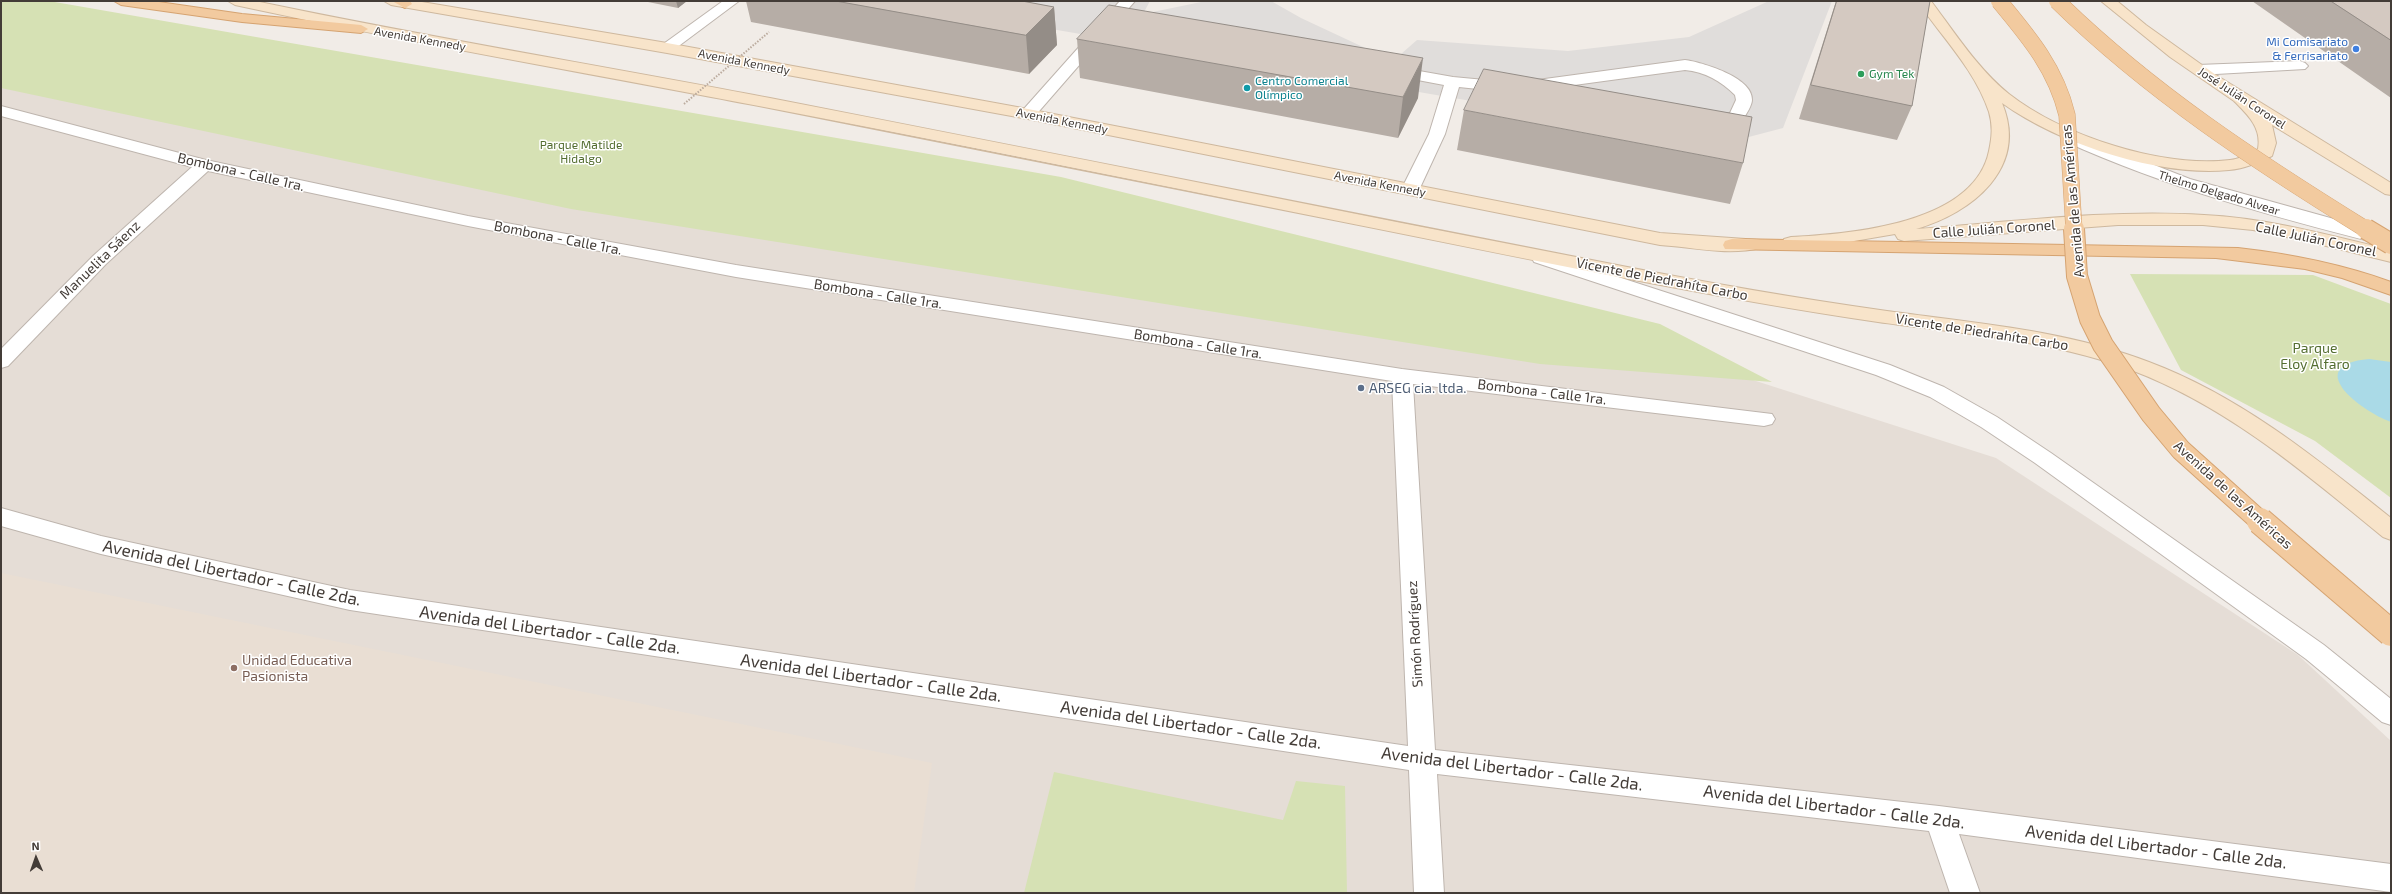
<!DOCTYPE html>
<html>
<head>
<meta charset="utf-8">
<style>
	body { margin:0 }
	#map { position:relative; width:2392px; height:894px; overflow:hidden; background:#f1ece7; font-family:"Exo 2",sans-serif }
	canvas { display:block }
	.frame { position:absolute; inset:0; border:2px solid #433c37; pointer-events:none }
	.north { position:absolute; left:16px; top:838px; width:40px; height:40px; -webkit-text-stroke:3px #fff; paint-order:stroke; rotate:358deg; font-size:11px; font-weight:700; line-height:16px; text-align:center; color:#433c37 }
	.north::after { content:''; display:block; margin:auto; width:14px; height:18px; background:#433c37; clip-path:polygon(50% 0,100% 100%,50% 72%,0 100%) }
</style>
</head>
<body>
<div id="map">
<canvas width="2392" height="894"></canvas>
<div class="frame"></div>
<div class="north">N</div>
</div>
<script>
const context = document.querySelector('canvas').getContext('2d');
context.lineJoin = 'round';
function fillPath(path, color) {
  context.fillStyle = color;
  context.fill(path, 'evenodd');
}
function stroke(path, color, width, dash) {
  context.strokeStyle = color;
  context.lineWidth = width;
  context.lineCap = dash ? 'butt' : 'round';
  context.setLineDash(dash || []);
  context.stroke(path);
}
function write(font, color, halo, rows, align = 'center') {
  context.font = font + ' "Exo 2",sans-serif';
  context.lineWidth = 3;
  context.setLineDash([]);
  context.textBaseline = 'middle';
  context.strokeStyle = halo;
  context.fillStyle = color;
  for (const [text, x, y, turn = 0] of rows) {
    context.save();
    context.translate(x, y);
    context.rotate((+turn || 0) * Math.PI / 180);
    context.textAlign = isNaN(turn) ? turn : align;
    if (halo) context.strokeText(text, 0, 0);
    context.fillText(text, 0, 0);
    context.restore();
  }
}
fillPath(new Path2D(`
	M1 12 1572 322 1996 458 2298 655 2391 741V893H1Z`), '#e5ddd6');
fillPath(new Path2D(`
	M1 573 932 763 914 893H1Z`), '#e9ded3');
fillPath(new Path2D(`
	M1 1H49L1061 177 1660 324 1772 382 1540 364 571 209 1 88Z
	M2130 274 2313 275 2391 304V498L2315 441 2181 370Z
	M1054 772 1283 820 1296 781 1345 786 1347 893H1024Z`), '#d6e1b4');
fillPath(new Path2D(`
	M888 1H1150L1143 14 1206 1H1271L1301 18 1393 61 1417 40 1568 51 1689 37 1769 1H1832L1783 128 1722 144Z`), '#e0dddb');
fillPath(new Path2D(`
	M2369 359 2391 362V422C2360 411 2301 365 2369 359Z`), '#aadae7');
const service = new Path2D(`
	M723 1H739L672 51H662L659 48 662 45Z
	M1120 1H1135L1034 117H1022L1020 114 1022 111Z
	M1685 60C1701 62 1753 77 1752 100 1752 105 1746 115 1743 119L1727 125 1703 122 1701 119 1703 116 1730 113 1736 100 1735 95C1721 81 1705 72 1685 70L1530 91 1524 89 1522 86 1524 83 1530 81Z
	M2300 61 2305 63 2308 66 2305 69 2198 75 2190 70 2198 65Z
	M1391 66 1453 77 1506 82 1512 84 1514 87 1512 90 1506 92 1459 87 1445 134 1419 190 1416 194H1404L1401 190 1429 134 1444 85 1386 74 1383 71Z
	M2070 132 2190 179 2388 234 2390 238 2388 242 2381 244C2273 217 2166 187 2064 141L2062 137 2064 133Z`);
const minor = new Path2D(`
	M1 106 206 160 468 216 736 265 1402 369 1772 414 1775 419 1772 424 1764 426 1413 384 1435 750 1939 806 2391 864V892L1959 834 1980 893H1950L1929 831 1437 774 1444 893H1414L1409 770 350 610 101 554 1 526V508L101 536 350 590 1408 746 1392 381 736 277 468 226 208 171 106 264 8 366 1 368V349L93 256 192 167 1 116Z`);
const tertiary = new Path2D(`
	M1541 252 1890 365 1944 387 1997 417 2051 453 2324 645 2391 699V725L2382 722 2306 659 2035 463 1981 427 1930 397 1876 375 1534 262 1532 258 1534 254Z`);
const secondary = new Path2D(`
	M228 1H255C426 37 598 65 770 98 1051 152 1331 210 1612 264 1703 282 1795 298 1887 311 1974 323 2065 330 2149 362 2240 396 2316 458 2391 518V540L2383 537C2305 473 2227 406 2131 370 2051 340 1963 334 1878 322 1789 309 1701 293 1613 276 1330 220 1048 161 764 107 588 73 411 43 235 5Z
	M384 1H416L667 43 1028 109 1660 233 1760 240 1762 244 1760 248C1728 256 1692 247 1660 245L1028 119 667 53 391 5Z
	M1917 1H1931C1955 33 1978 69 2009 94 2063 136 2162 168 2230 160 2240 159 2249 154 2258 149 2262 128 2248 115 2234 101L2170 57 2101 1H2117L2146 25 2216 75 2391 183V195L2385 194 2272 125 2276 143 2272 156C2259 162 2244 169 2229 170 2159 177 2059 144 2002 103 2029 168 1972 213 1916 229 2011 222 2108 209 2204 215 2267 218 2329 235 2391 250V262L2310 242 2253 230 2203 225H2118L1904 241 1898 239 1895 234 1819 247H1784L1782 243 1784 239 1791 237C1851 234 1974 224 1989 151 1992 137 1993 126 1989 112 1975 70 1942 37 1917 1Z`);
const primary = new Path2D(`
	M114 1H152L242 14 361 25 368 29 361 33 242 22 121 5Z
	M392 1H410L412 4 405 8Z
	M1732 239 2238 248C2291 254 2342 264 2391 282V295L2342 278 2305 269 2216 258 1725 249 1723 245 1725 241Z`);
stroke(service, '#beb5ae', 2);
stroke(minor, '#beb5ae', 2);
stroke(tertiary, '#beb5ae', 2);
stroke(secondary, '#ceb89e', 2);
stroke(primary, '#d5a371', 2);
fillPath(service, '#fff');
fillPath(minor, '#fff');
fillPath(tertiary, '#fff');
fillPath(secondary, '#f8e4ca');
fillPath(primary, '#f2ca9f');
const primaryBridgeFar2 = new Path2D(`
	M1999 1C2029 37 2056 69 2067 115L2074 230
	M2057 1C2150 92 2257 162 2367 230`);
const primaryBridgeFar1 = new Path2D(`
	M2074 229 2077 276 2090 319 2103 345 2151 414 2181 450 2261 522
	M2366 229 2391 244`);
const primaryBridge = new Path2D(`
	M2260 521 2391 633`);
stroke(primaryBridgeFar2, '#d5a371', 17, []);
stroke(primaryBridgeFar1, '#d5a371', 22, []);
stroke(primaryBridge, '#d5a371', 28, []);
stroke(new Path2D(`
	M684 104 769 32`), '#bbab9e', 2, [1.5, 1.5]);
stroke(primaryBridgeFar2, '#f2ca9f', 16);
stroke(primaryBridgeFar1, '#f2ca9f', 20);
stroke(primaryBridge, '#f2ca9f', 26);
fillPath(new Path2D(`
	M643 1H687L678 8Z
	M746 1H1022L1054 7 1057 45 1029 74 751 22Z
	M1836 1H1930L1912 106 1897 140 1799 119Z
	M2252 1H2391V98Z
	M1077 39 1418 98 1398 138 1080 78Z
	M1464 110 1743 163 1730 204 1457 150Z`), '#b6ada6');
fillPath(new Path2D(`
	M676 1H687L678 8Z
	M1054 7 1057 45 1029 74 1026 35Z
	M1423 58 1418 98 1398 138 1403 97Z`), '#948d87');
const building = new Path2D(`
	M836 1H1022L1054 7 1026 35Z
	M1837 1H1930L1912 106 1811 85Z
	M2331 1H2391V40Z
	M1109 5 1423 58 1403 97 1077 39Z
	M1484 69 1752 117 1743 163 1464 110Z`);
fillPath(building, '#d4c9c1');
stroke(building, '#948d87', 1);
for (const [x, y, r, color] of [
	[2356,49,4,"#3f7fe0"],
	[1861,74,4,"#2e9e5b"],
	[1247,88,4,"#0f9aa8"],
	[1361,388,4,"#5c6f8a"],
	[234,668,4,"#8d6e63"]
]) {
  const dot = new Path2D();
  dot.arc(x, y, r, 0, 2 * Math.PI);
  context.fillStyle = color;
  context.fill(dot);
  stroke(dot, '#fff', 1.5);
}
write('12px', '#433c37', '#fff', [
	["Avenida Kennedy",420,39,10],
	["Avenida Kennedy",744,62,11],
	["José Julián Coronel",2242,98,33],
	["Avenida Kennedy",1062,121,11],
	["Avenida Kennedy",1380,184,11],
	["Thelmo Delgado Alvear",2219,193,17]
]);
write('12px', '#366cbe', '#fff', [
	["Mi Comisariato",2348,42],
	["& Ferrisariato",2348,56]
], 'right');
write('12px', '#27864d', '#fff', [
	["Gym Tek",1869,74]
], 'left');
write('12px', '#0d838f', '#fff', [
	["Centro Comercial",1255,81],
	["Olímpico",1255,95]
], 'left');
write('12px', '#546e31', '#fff', [
	["Parque Matilde",581,145],
	["Hidalgo",581,159]
]);
write('14px', '#433c37', '#fff', [
	["Bombona - Calle 1ra.",241,172,13],
	["Avenida de las Américas",2073,201,-95],
	["Calle Julián Coronel",1994,229,-4],
	["Bombona - Calle 1ra.",558,238,11],
	["Calle Julián Coronel",2316,239,12],
	["Manuelita Sáenz",100,260,-44],
	["Vicente de Piedrahíta Carbo",1662,279,11],
	["Bombona - Calle 1ra.",878,294,9],
	["Vicente de Piedrahíta Carbo",1982,332,9],
	["Bombona - Calle 1ra.",1198,344,9],
	["Bombona - Calle 1ra.",1542,392,7],
	["Avenida de las Américas",2233,495,42],
	["Simón Rodríguez",1415,634,-93]
]);
write('14px', '#546e31', '#fff', [
	["Parque",2315,348],
	["Eloy Alfaro",2315,364]
]);
write('14px', '#4e5e75', '#fff', [
	["ARSEG cia. ltda.",1369,388]
], 'left');
write('14px', '#785e54', '#fff', [
	["Unidad Educativa",242,660],
	["Pasionista",242,676]
], 'left');
write('17px', '#433c37', '#fff', [
	["Avenida del Libertador - Calle 2da.",232,573,12],
	["Avenida del Libertador - Calle 2da.",550,630,8],
	["Avenida del Libertador - Calle 2da.",871,678,8],
	["Avenida del Libertador - Calle 2da.",1191,725,8],
	["Avenida del Libertador - Calle 2da.",1512,769,7],
	["Avenida del Libertador - Calle 2da.",1834,807,7],
	["Avenida del Libertador - Calle 2da.",2156,847,7]
]);
</script>
</body>
</html>
